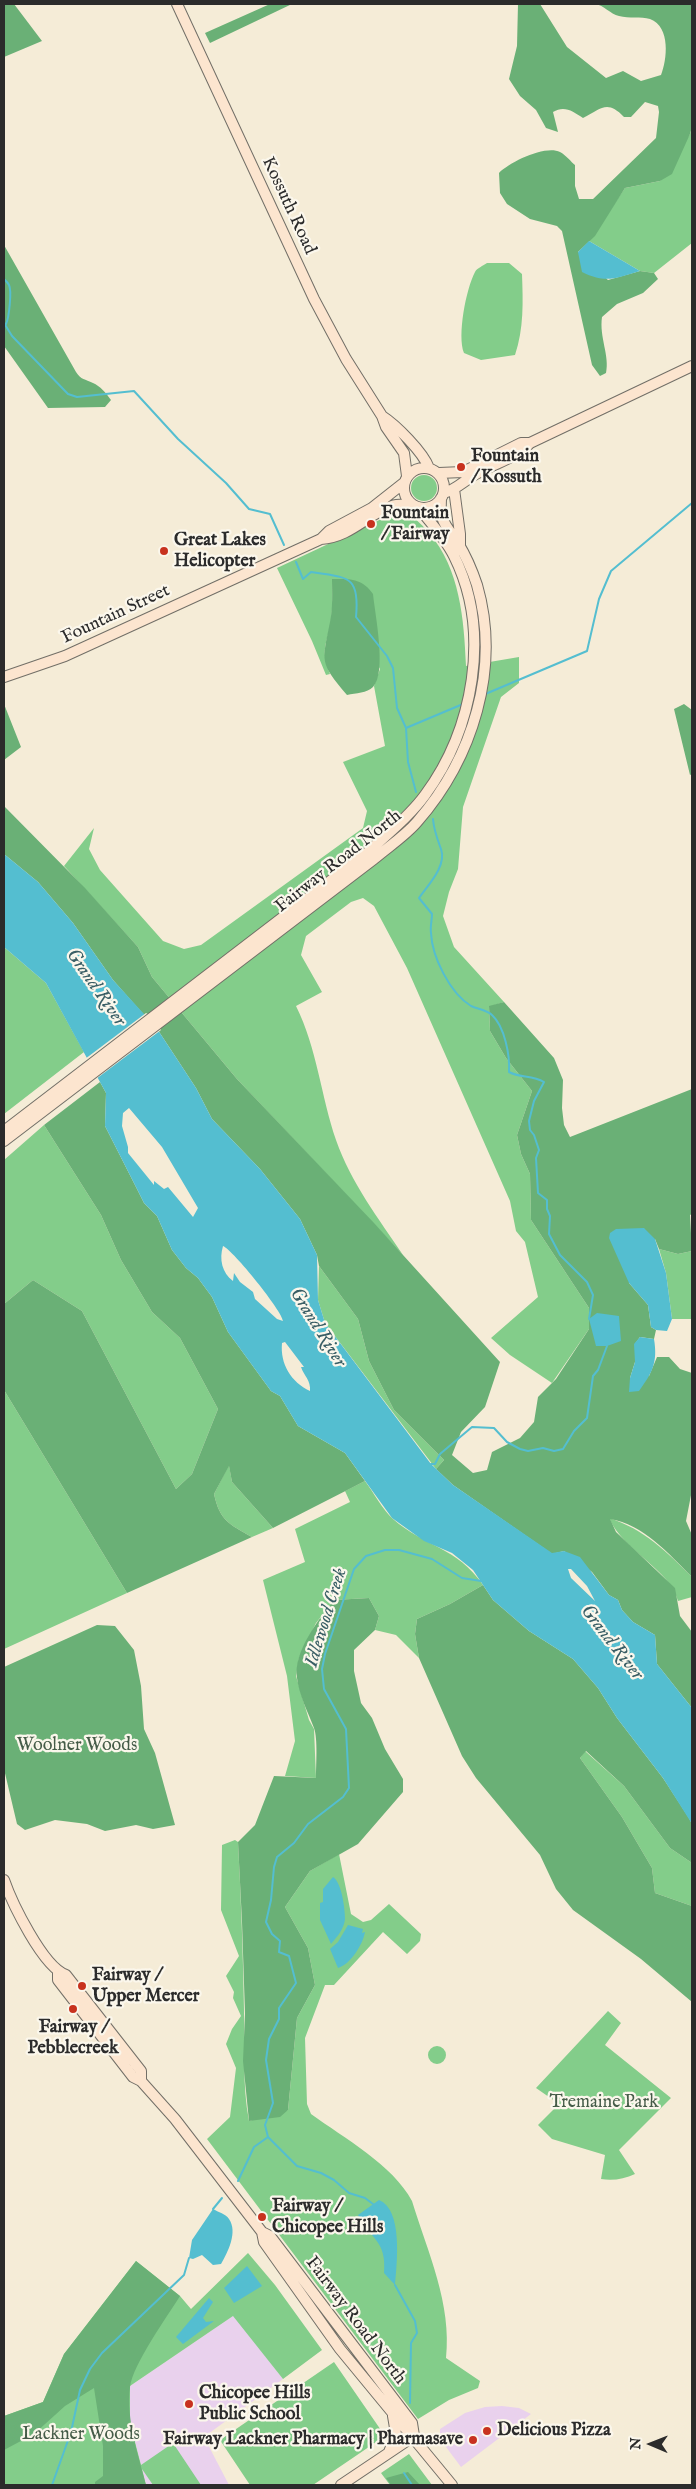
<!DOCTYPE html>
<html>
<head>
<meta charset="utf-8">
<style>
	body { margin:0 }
	#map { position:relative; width:696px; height:2489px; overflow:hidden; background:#f5ecd7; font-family:"IM FELL English",serif }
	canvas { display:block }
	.frame { position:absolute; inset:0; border:5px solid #2b2b2b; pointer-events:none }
	.north { position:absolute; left:626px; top:2419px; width:50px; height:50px; -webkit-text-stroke:4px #fbf7ec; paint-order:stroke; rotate:271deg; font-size:14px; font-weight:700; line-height:20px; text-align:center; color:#2b2b2b }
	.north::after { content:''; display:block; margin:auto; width:18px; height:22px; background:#2b2b2b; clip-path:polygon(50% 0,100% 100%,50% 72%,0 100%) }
</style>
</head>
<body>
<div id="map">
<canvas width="696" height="2489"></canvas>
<div class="frame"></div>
<div class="north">N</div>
</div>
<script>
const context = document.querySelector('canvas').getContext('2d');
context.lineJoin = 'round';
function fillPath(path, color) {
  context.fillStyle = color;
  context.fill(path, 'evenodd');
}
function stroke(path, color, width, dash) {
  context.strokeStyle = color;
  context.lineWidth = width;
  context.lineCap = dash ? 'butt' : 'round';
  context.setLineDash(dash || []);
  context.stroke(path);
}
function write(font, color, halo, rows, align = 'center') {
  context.font = font + ' "IM FELL English",serif';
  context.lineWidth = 4.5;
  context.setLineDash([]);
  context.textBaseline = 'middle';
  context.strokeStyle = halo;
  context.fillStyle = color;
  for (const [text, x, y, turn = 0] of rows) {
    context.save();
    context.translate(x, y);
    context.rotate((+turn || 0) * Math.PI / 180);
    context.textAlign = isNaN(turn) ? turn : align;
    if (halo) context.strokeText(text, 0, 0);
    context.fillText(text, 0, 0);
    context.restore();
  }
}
fillPath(new Path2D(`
	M234 2315 283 2379 204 2437 229 2485H146L130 2423V2386Z
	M502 2406 519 2408 531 2414 461 2467 440 2439V2429L465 2413 485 2407Z`), '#e9d1ed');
fillPath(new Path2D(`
	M692 127V243L654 273 640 271 589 241 625 188 660 181 690 134Z
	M487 263H509L522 274C523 302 524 328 515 355L481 360 464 353C457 336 466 289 475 272 477 268 483 266 487 263Z
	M411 488a13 13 0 1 1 26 0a13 13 0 1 1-26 0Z
	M390 515C395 515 404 513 408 515 417 519 423 526 429 533 460 569 464 619 466 666L519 657V683L501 697 463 807 458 869 449 892 443 916 454 947 504 1002 489 1007 490 1031 506 1058 532 1091 517 1135 521 1154 530 1174 531 1220 589 1308V1329L552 1383 510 1355 491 1338 538 1297 525 1242 516 1231 510 1201 407 968 374 906 363 898 351 902 306 936 301 955 322 992 296 1006C317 1048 321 1096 336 1140 351 1183 379 1219 403 1255L237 1079 152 977 138 947 64 866 94 828 89 849 100 870 163 941 184 949 201 945 363 828 367 811 343 762 385 746 374 686 380 669 332 579C332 592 333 607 331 620 327 646 320 647 330 674L326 675 312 641 277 568Z
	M4 947 46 983 84 1052 4 1114Z
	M44 1125 101 1215 121 1260 152 1312 180 1338 218 1409 192 1474 176 1489 82 1311 33 1280 4 1304V1160Z
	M659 1249 678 1254 692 1251V1319H672L666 1273Z
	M319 1266 358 1319 369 1361 394 1410 444 1460 436 1469 325 1323 318 1300Z
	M4 1390 127 1593 4 1649Z
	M229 1465 232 1482 273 1528 252 1537C229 1524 220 1521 214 1494Z
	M365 1481C374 1493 382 1509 393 1519 425 1547 457 1547 483 1585L450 1604 417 1619 415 1634 419 1658 396 1635 375 1630 379 1616 369 1598 334 1600 316 1623 299 1658 296 1676 309 1720 314 1729 316 1778 285 1776 295 1741 287 1676 263 1580 305 1562 295 1529 350 1502 345 1491Z
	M609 1518C644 1529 667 1552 692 1577V1597L678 1601C670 1569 624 1552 609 1518Z
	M585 1751 624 1786 670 1848 692 1863V1906L655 1893 652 1868 622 1817 580 1758Z
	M235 1840 238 1842C241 1898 243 1954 244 2010 245 2047 242 2084 249 2121L288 2110 297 2018 315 1985 308 1948 285 1907 310 1871 339 1854 351 1914 363 1922 371 1920 389 1904 421 1934 420 1941 407 1954 383 1932 334 1985H325L305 2038 307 2104 311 2114C344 2138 393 2165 412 2201 428 2253 452 2304 446 2358L480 2381 478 2388 449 2400 418 2419 207 2139 230 2117 236 2068 226 2044 232 2029 241 2016 233 1998 234 1992 226 1976 239 1956 221 1910 222 1845Z
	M608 2011 621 2023 605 2045 671 2098 619 2150 635 2174C624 2179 613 2181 601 2179L605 2155 552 2139 538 2125 559 2104 536 2088Z
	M428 2055a9 9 0 1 1 18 0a9 9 0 1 1-18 0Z
	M248 2253 275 2285 322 2350 283 2379 233 2316 130 2386V2423L141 2465 173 2443 201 2485H153L142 2469 146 2485H4V2416L43 2402 64 2354 136 2261 180 2296 191 2309Z
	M334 2362 385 2436 313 2485H250L220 2440Z
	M409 2454 432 2485H390L381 2473Z`), '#83cd8a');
fillPath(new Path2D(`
	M4 4H14L42 41 4 57Z
	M270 4H292L210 43 205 33Z
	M518 4H540L567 47 606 78 623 71 641 81 661 75C667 60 671 27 650 19 641 16 629 19 619 16 610 14 604 5 595 4H692V127L690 134 672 174 660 181 625 188 595 236 578 252 608 280 640 271 654 273 658 279 643 293 617 304 602 317C599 337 610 356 606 373L600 376 592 365 562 231 557 226 530 219 507 204 500 193 499 173C510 162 545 145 560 152 566 155 571 162 575 165V186L579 199H593L656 138 659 112 658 106 645 102 631 117H624C607 99 601 109 583 118 573 111 564 105 553 112L558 132 546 128 536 110 520 96 509 79 517 46Z
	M4 245 76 372C81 380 85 379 93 383 100 386 106 393 111 400L105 407 48 408 4 346Z
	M332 579C350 579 362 578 373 594 375 614 387 673 373 687 367 693 356 693 347 695 319 662 322 662 330 622 333 608 332 593 332 579Z
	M4 704 21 747 4 760Z
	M684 704 692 710V774L690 775 674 709Z
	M4 806 85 888 138 947 152 977 237 1079 374 1223 500 1362 485 1407 461 1432 452 1455 473 1473 487 1470 492 1452 520 1438 534 1422 538 1397 556 1379 589 1329V1308L531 1220 530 1174 521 1154 517 1135 532 1091 506 1058 490 1031 489 1006 504 1002 554 1058 563 1080 562 1108 564 1125 570 1137 692 1089V1214L690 1215 692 1251 678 1254 659 1249 655 1239 629 1283 648 1305 651 1327 656 1330 654 1339 640 1337 635 1344V1362L630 1378 649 1376 657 1357H669L680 1369 692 1373V1490L686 1521 692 1535V1577C669 1554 643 1524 610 1519L616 1532 675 1588 680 1616 692 1632V1708L657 1664 655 1635 633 1622 622 1610 618 1600 609 1595 592 1572 564 1551 552 1554 453 1485 436 1469 444 1460 394 1410 369 1361 358 1319 319 1266 317 1255 300 1219 260 1169 212 1119 196 1088 150 1018 144 1015 113 980 73 923 38 882 4 854Z
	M100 1082 106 1093 105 1126 138 1191 144 1203 157 1216 172 1250 186 1268 198 1278 212 1297 228 1332 271 1391 280 1396 298 1426 345 1453 365 1481 273 1528 232 1482 229 1466 214 1494C220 1521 229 1524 252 1537L127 1593 4 1390V1304L33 1280 82 1311 176 1489 192 1474 218 1409 180 1338 152 1312 121 1260 101 1215 44 1125Z
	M483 1585 493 1600 529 1631 573 1659 598 1688 617 1718 663 1778 689 1818 692 1824V1863L670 1848 624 1786 586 1751 580 1758 622 1817 652 1868 655 1893 692 1906V2002L641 1959 573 1910 556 1889 540 1855 476 1778 462 1756 419 1658 415 1634 417 1619 450 1604Z
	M369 1598 379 1616 375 1630 354 1650V1671L361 1703 372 1718 385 1749 403 1779V1792L358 1844 310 1871 285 1907 308 1948 315 1985 297 2018 288 2110 280 2117 249 2121 243 2061 245 2014 242 1922 238 1842 255 1825 274 1776 316 1778C316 1765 318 1739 314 1728 308 1712 299 1695 297 1678 293 1652 319 1619 334 1600Z
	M97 1625 115 1626 134 1650 141 1686 144 1729 155 1753 175 1825 153 1829 136 1825 105 1831 87 1824 55 1820 25 1830 17 1824 4 1769V1667Z
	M136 2261 180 2296C167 2317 133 2364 130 2387 126 2420 138 2453 146 2485H95V2482L103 2476V2446L94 2388 65 2406 34 2434 4 2450V2416L43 2402 64 2354Z
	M408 2472 420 2485H391L386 2478Z`), '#6ab076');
fillPath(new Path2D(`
	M589 241 640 271C616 278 606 284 582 272L578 252Z
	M4 854 38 882 73 923 113 980 144 1014 150 1018 196 1088 212 1119 260 1169 300 1219 317 1255 318 1300 325 1323 431 1464 453 1485 552 1553 564 1551 580 1557 609 1595 618 1600 622 1610 633 1622 655 1635 657 1664 692 1708V1824L663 1778 617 1718 598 1688 573 1659 529 1631 493 1600 473 1570 452 1553 424 1541 392 1518 345 1453 298 1426 280 1396 271 1391 228 1332 212 1297 198 1278 186 1268 172 1250 157 1216 144 1203 138 1191 105 1126 106 1093 46 983 4 947ZM129 1108 162 1147 198 1208 193 1217 168 1187 164 1189 154 1181V1185L128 1153V1147L122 1126 123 1113ZM223 1246C233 1250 283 1312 283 1321L277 1319 255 1299 253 1292 240 1282 234 1273 233 1281C222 1273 219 1259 223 1246ZM285 1342 304 1367H301C304 1376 311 1380 310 1391 291 1382 280 1364 282 1343ZM568 1569H571L587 1586 595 1601 571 1578Z
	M644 1228 655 1239 666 1273 672 1319 667 1331 656 1330 651 1327 648 1305 629 1283 609 1238 610 1233 616 1229Z
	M597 1313 619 1316 621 1341 607 1346H596L589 1319Z
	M640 1337 654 1339C658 1363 652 1373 639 1391L629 1392 630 1378 635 1362 634 1344Z
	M333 1877C342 1883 345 1909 345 1919 344 1929 337 1937 331 1944L320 1920V1903L323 1902V1889Z
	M348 1925 363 1929 362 1933 365 1932C363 1944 351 1964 338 1968L330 1949 338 1942Z
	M379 2200C403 2210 397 2262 395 2285L384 2273C387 2240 370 2239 358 2215Z
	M213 2209C218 2212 226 2214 229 2219 238 2232 228 2252 221 2264L213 2265 202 2255 193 2259 189 2258 192 2240Z
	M247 2266 262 2286 234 2303 224 2288Z
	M209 2298 213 2302 203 2318 206 2322 214 2321 183 2344 176 2337Z`), '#54bed0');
fillPath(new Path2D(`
	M146 1013 152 1016 161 1030 96 1079 85 1059Z`), '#f5ecd7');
stroke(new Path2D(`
	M4 279C6 281 8 283 9 285 12 291 9 318 6 324
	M4 323 12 336 68 394 77 397 134 391 178 439 226 483 249 509 270 514 284 545
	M296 562 303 579 311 572C347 578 360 574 356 617L387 656 393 668 397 708 406 728 408 762 416 792
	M483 695 587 651 599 599 611 571 692 503
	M406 728 463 704
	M433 819C434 831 437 838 441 849 447 866 428 885 419 898L432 914C432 920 430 927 431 933 432 957 450 993 471 1006 477 1009 487 1010 492 1015 505 1027 510 1056 509 1072 520 1078 532 1075 544 1082L534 1101 529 1121 530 1130 534 1135 539 1150 536 1158 538 1193 547 1200V1209L550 1216 549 1234 560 1255 587 1282 593 1295 589 1319
	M431 1464H435L440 1454 472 1427 494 1428 507 1442 520 1449 528 1451 543 1448 554 1451 563 1449 574 1431 587 1418 593 1376 598 1370 607 1346
	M238 2181 254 2147 268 2137
	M373 2204 365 2198 349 2193 334 2180 321 2173 297 2166 268 2137 265 2125 273 2103 266 2060 269 2039 279 2019V2008L296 1983 289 1956 279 1952 280 1941 272 1934 266 1922 271 1900 274 1867 277 1857 294 1843 308 1824 343 1797 349 1788 346 1729 324 1689 322 1669 325 1654 354 1569 366 1556 385 1550H399L432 1559 462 1578 481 1581
	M213 2209 222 2198
	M395 2285 415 2321 417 2333 411 2343 410 2403
	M404 2473 412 2485
	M52 2485 71 2432 80 2390 90 2369 102 2353 184 2275 189 2258`), '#54bed0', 2);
const secondary = new Path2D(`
	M177 4 314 299 346 359 382 416 386 427 404 453 407 476
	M382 416C396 425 423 452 429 468
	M404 488a20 20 0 1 1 40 0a20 20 0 1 1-40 0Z
	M439 473 463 472 521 443H530
	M454 489 460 534V545
	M444 493C456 490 466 479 478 473 495 463 517 458 530 443L692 366
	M321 539C351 537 367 514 392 506 398 504 405 505 412 504
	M4 677 65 656 321 539 329 531 372 508 405 482
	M4 1131 368 852C387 834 409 817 425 795 473 730 492 632 454 556 445 538 431 523 418 507
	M4 1141 374 859C388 847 405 836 417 822 473 758 501 668 477 585 472 570 466 556 458 543 453 535 445 527 442 517 440 511 441 505 441 498
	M4 1880C12 1903 43 1967 66 1975L141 2071V2081
	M58 1972V1980L133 2077 141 2081 175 2119 262 2232 270 2236 412 2423 414 2436
	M262 2232 264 2242 340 2349 452 2485
	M389 2452 396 2434 393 2416
	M341 2485 414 2436`);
stroke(secondary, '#726f67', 12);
stroke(secondary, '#fce5cf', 10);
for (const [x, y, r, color] of [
	[461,467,5,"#c8321e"],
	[371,524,5,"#c8321e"],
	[164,551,5,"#c8321e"],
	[82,1986,5,"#c8321e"],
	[73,2009,5,"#c8321e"],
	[262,2217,5,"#c8321e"],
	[189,2404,5,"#c8321e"],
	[487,2431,5,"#c8321e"],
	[473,2440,5,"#c8321e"]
]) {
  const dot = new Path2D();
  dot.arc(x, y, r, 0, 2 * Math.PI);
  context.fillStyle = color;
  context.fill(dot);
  stroke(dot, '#fbf7ec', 2);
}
write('18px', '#2b2b2b', '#fbf7ec', [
	["Kossuth Road",288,206,65],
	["Fountain Street",116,615,-25],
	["Fairway Road North",339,862,-38],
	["Fairway Road North",355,2321,53]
]);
write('bold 18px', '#2b2b2b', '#fbf7ec', [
	["Fountain",471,457],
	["/ Kossuth",471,478],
	["Fountain",381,514],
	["/ Fairway",381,535],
	["Great Lakes",174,541],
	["Helicopter",174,562],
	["Fairway /",92,1976],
	["Upper Mercer",92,1997],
	["Fairway /",73,2028,"center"],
	["Pebblecreek",73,2049,"center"],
	["Fairway /",272,2207],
	["Chicopee Hills",272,2228],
	["Chicopee Hills",199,2394],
	["Public School",199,2415],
	["Delicious Pizza",497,2431],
	["Fairway Lackner Pharmacy | Pharmasave",463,2440,"right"]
], 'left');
write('18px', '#455c48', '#fbf7ec', [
	["Woolner Woods",77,1746],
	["Tremaine Park",604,2103],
	["Lackner Woods",81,2435]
]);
write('italic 19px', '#395e65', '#fbf7ec', [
	["Grand River",95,988,55],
	["Grand River",317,1328,58],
	["Idlewood Creek",327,1618,-73],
	["Grand River",611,1643,52]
]);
</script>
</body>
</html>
